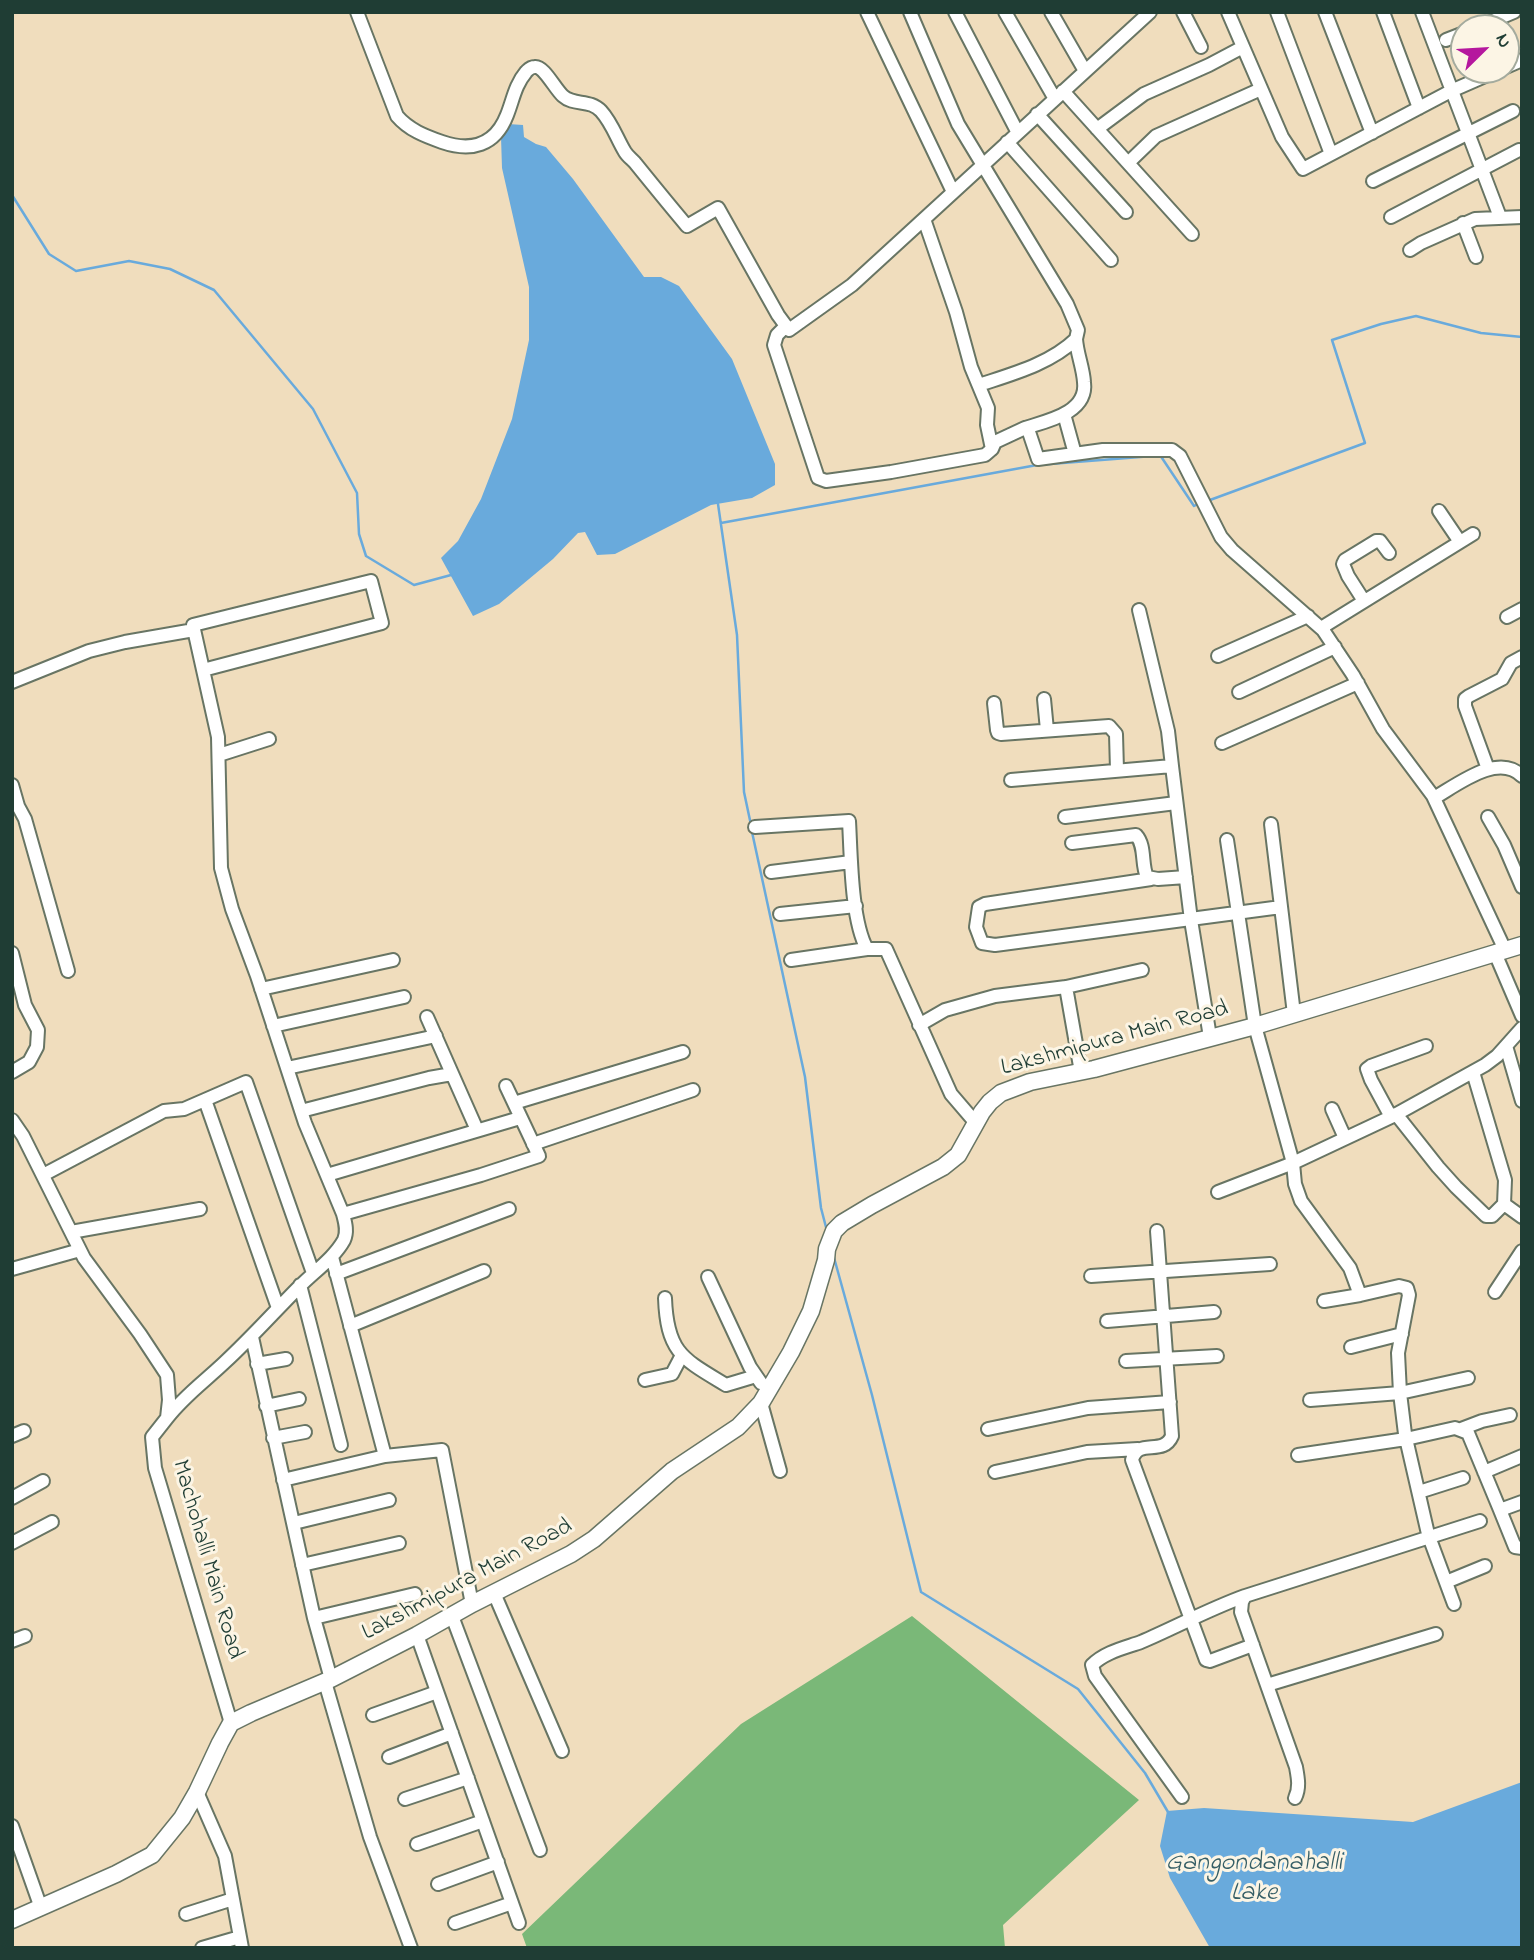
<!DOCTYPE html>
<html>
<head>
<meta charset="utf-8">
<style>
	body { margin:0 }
	#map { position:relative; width:1534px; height:1960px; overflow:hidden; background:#f0ddbd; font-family:"Indie Flower",sans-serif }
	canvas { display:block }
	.frame { position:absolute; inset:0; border:14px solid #1f3d34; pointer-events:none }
	.north { position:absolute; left:1450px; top:14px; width:70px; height:70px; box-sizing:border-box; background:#fcf5e5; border:2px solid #a4ab9e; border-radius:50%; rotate:66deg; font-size:19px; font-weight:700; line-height:28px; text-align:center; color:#1f3d34 }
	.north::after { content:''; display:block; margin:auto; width:24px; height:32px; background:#b5179e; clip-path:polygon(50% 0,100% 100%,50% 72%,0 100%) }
</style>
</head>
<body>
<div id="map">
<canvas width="1534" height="1960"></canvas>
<div class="frame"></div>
<div class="north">N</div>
</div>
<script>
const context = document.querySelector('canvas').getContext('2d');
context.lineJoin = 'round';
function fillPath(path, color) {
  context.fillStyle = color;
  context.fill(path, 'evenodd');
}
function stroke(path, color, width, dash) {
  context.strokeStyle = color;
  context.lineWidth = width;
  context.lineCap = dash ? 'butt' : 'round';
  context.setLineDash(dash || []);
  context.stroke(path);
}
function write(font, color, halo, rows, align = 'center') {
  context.font = font + ' "Indie Flower",sans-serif';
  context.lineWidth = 6;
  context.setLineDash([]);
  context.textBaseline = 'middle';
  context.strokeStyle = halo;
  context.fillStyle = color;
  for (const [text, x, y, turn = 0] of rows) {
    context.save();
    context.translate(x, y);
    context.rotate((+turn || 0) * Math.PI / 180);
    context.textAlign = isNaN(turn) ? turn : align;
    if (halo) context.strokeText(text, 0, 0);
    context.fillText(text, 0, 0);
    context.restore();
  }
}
fillPath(new Path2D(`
	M912 1616 1139 1800 1003 1925 1005 1948H527L522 1934 741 1724Z`), '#7ab878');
fillPath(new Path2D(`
	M508 124 523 125 524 137 536 144 546 147 573 179 644 277H661L679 286 732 359 775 464V485L752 498 711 505 615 554 597 555 585 532 578 533 553 559 499 604 473 616 441 558 458 541 481 499 512 419 529 340V287L502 168 501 137Z
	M1522 1782V1948H1210L1170 1878 1160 1846 1167 1811 1204 1808 1413 1822Z`), '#69aadc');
stroke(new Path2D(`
	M12 195 49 254 76 271 129 261 170 269 214 290 313 409 357 493 359 534 366 556 414 585 451 575
	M1160 455 1194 506 1196 505
	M1210 500 1365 443 1332 340 1381 324 1416 316 1481 333 1522 337
	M717 502 718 504 737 635 744 792 751 825
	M721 523 1037 465 1153 456
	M752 832 805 1077 821 1208 827 1231
	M833 1254 872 1395 921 1592 1078 1689 1145 1773 1168 1812`), '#69aadc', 2.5);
const minor = new Path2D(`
	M357 12 397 116C409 130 425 136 442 142 471 152 495 146 507 115 513 100 515 85 526 72 529 69 530 67 535 67 544 66 555 89 563 96 574 106 590 99 601 111 612 123 617 139 625 152 628 157 633 160 636 164 653 185 670 206 687 226L718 208 778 315 789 330 852 285 1150 12
	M867 12 953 192
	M910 12 958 124 1067 304 1078 330 1076 339C1050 364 1012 374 979 385
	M955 12 1018 133
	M1005 12 1055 99
	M1051 12 1085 71
	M1183 12 1201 47
	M1228 12 1282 137 1303 169 1451 91 1499 70
	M1277 12 1331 154
	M1325 12 1372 133
	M1383 12 1419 108
	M1422 12 1500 217
	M1476 28 1514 12
	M1446 40 1464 33
	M1506 67 1522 60
	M1063 91 1192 234
	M1037 114 1126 212
	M1097 129 1144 94 1209 65 1243 47
	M1007 142 1111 260
	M1128 163 1156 136 1261 89
	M1373 181 1513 111
	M1391 217 1519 150
	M924 219 956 312 971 367 988 408 987 425 992 449
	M1463 223 1476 257
	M1410 250 1421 243 1475 219 1522 217
	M786 326 777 335 774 345 818 478 826 481 891 472 985 455 992 449 995 442 1025 428 1029 432 1038 459 1103 450H1172L1180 456 1221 537 1232 550 1323 630 1353 675 1383 729 1433 796 1505 950
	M1064 414 1075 454
	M1025 428C1047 421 1088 413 1084 382 1083 367 1077 354 1076 339
	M1439 511 1460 542
	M1364 601 1348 576 1343 564 1345 560 1376 541H1380L1389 553
	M1139 610 1168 731 1172 766
	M1507 617 1522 609
	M1321 628 1473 534
	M1218 656 1308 616
	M12 682 89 651 125 642 194 630
	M1239 692 1335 647
	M1044 699 1047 730
	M994 703 997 730 998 733 1001 734 1109 726 1116 734 1117 770
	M1222 743 1358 683
	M219 755 269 739
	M1488 769 1465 706V699L1469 696 1502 679 1511 663 1522 657
	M1011 780 1172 766 1191 920 1210 1037
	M12 785 18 806 25 819 68 971
	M1434 798C1457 785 1498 752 1522 776
	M1065 817 1176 803
	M1488 817 1504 845 1522 887
	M1271 824 1294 1014
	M755 827 849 821C851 855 851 920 867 949H886L951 1094 975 1122
	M1227 840 1255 1026 1293 1163 1295 1184 1301 1201 1350 1268 1360 1295 1399 1286 1407 1288 1409 1295 1398 1353 1400 1393 1405 1434 1428 1534 1454 1604
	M1072 843 1136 835C1146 846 1141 864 1147 877L1158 879 1186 877
	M771 872 851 862
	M1151 879 985 904 979 907 976 927 982 943 995 945 1281 907
	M780 914 856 906
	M12 953 25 1005 38 1030 37 1047 29 1062 12 1072
	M1495 953 1522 1016
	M791 960 867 949
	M1066 987 1081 1072
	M261 989 393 960
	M427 1017 477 1130
	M919 1025 945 1010 995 996 1066 987 1142 970
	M273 1026 404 997
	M1506 1046 1522 1101
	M287 1068 436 1036
	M205 1100 278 1308
	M514 1103 683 1052
	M1332 1109 1345 1138
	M301 1111 429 1078 452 1074
	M1396 1114 1438 1167 1456 1187 1486 1216H1492L1504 1204 1505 1180 1473 1072
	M1391 1117 1371 1080 1367 1069 1371 1066 1426 1046
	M12 1120 23 1136 84 1258 140 1334 167 1375 169 1400 167 1418 152 1437 155 1468 231 1723
	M533 1144 693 1090
	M43 1175 164 1111 184 1109 246 1082 313 1273
	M327 1175 520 1118
	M1218 1192 1293 1163 1393 1116 1485 1065 1497 1056 1522 1028
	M1504 1204 1522 1217
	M343 1214 481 1175 539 1156 506 1086
	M1157 1231 1172 1436C1163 1457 1138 1437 1132 1460L1206 1660 1210 1661 1253 1645
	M71 1232 200 1209
	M332 1257 385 1456
	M12 1269 80 1250
	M336 1274 509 1209
	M1091 1276 1270 1264
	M708 1277 750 1367 761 1383
	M300 1285 341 1445
	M1495 1292 1522 1251
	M665 1298C667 1353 683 1359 726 1385L756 1376
	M1324 1301 1360 1295
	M1107 1321 1214 1312
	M350 1326 484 1271
	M252 1337 314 1618 331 1679
	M1351 1347 1402 1334
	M1126 1361 1217 1356
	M257 1364 286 1359
	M645 1380 672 1374 682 1355
	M1310 1400 1400 1393 1468 1378
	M761 1403 780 1471
	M266 1406 299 1399
	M167 1418C185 1395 204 1382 225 1362 251 1338 275 1311 300 1286 315 1271 334 1258 344 1240 348 1231 345 1222 343 1214L305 1123 257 976 232 909 221 868 218 737 193 625 371 581 382 623 203 670
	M988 1429 1088 1408 1170 1402
	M1461 1429 1482 1421 1510 1415
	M12 1436 24 1431
	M273 1438 305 1432
	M1298 1455 1406 1439 1455 1428 1468 1433 1500 1510 1522 1502
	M995 1472 1087 1452 1138 1449
	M1484 1472 1522 1456
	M283 1480 385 1456 442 1450 472 1604
	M1419 1492 1463 1478
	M12 1498 43 1481
	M1500 1510 1515 1547 1522 1548
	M294 1523 389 1500
	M12 1543 52 1522
	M302 1565 399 1543
	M1446 1582 1485 1566
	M494 1593 562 1751
	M452 1616 540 1850
	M314 1618 415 1594
	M417 1635 519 1923
	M12 1641 25 1636
	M325 1682 370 1837 411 1948
	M1267 1685 1436 1634
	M373 1715 437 1692
	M389 1757 452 1733
	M197 1792 225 1856 242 1948
	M1182 1797 1095 1676 1092 1665C1105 1652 1124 1648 1141 1642 1176 1627 1209 1609 1245 1596
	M1295 1798C1300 1788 1298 1778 1296 1767L1241 1612 1242 1602 1245 1596 1480 1521
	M405 1799 468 1778
	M12 1826 41 1908
	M417 1844 483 1821
	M438 1884 498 1862
	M186 1914 233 1899
	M455 1923 512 1903
	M202 1948 240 1937`);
const major = new Path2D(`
	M12 1920 116 1874 152 1855 182 1818 197 1792 220 1743 231 1723 251 1713 331 1679 417 1635 472 1604 571 1554 594 1539 672 1471 738 1427 761 1403 791 1352 811 1311 826 1260 827 1249 834 1231 842 1223 872 1205 943 1167 958 1155 982 1112 990 1102 1001 1093 1030 1082 1094 1069 1255 1026 1522 945`);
stroke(minor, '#687564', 16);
stroke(major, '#687564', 19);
stroke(minor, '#fff', 12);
stroke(major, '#fff', 16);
write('24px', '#1f3d34', '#fcf5e5', [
	["Lakshmipura Main Road",1115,1040,-15],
	["Machohalli Main Road",206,1560,74],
	["Lakshmipura Main Road",468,1581,-28]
]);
write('italic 26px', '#355e66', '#fcf5e5', [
	["Gangondanahalli",1254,1865],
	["Lake",1254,1895]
]);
</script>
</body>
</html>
